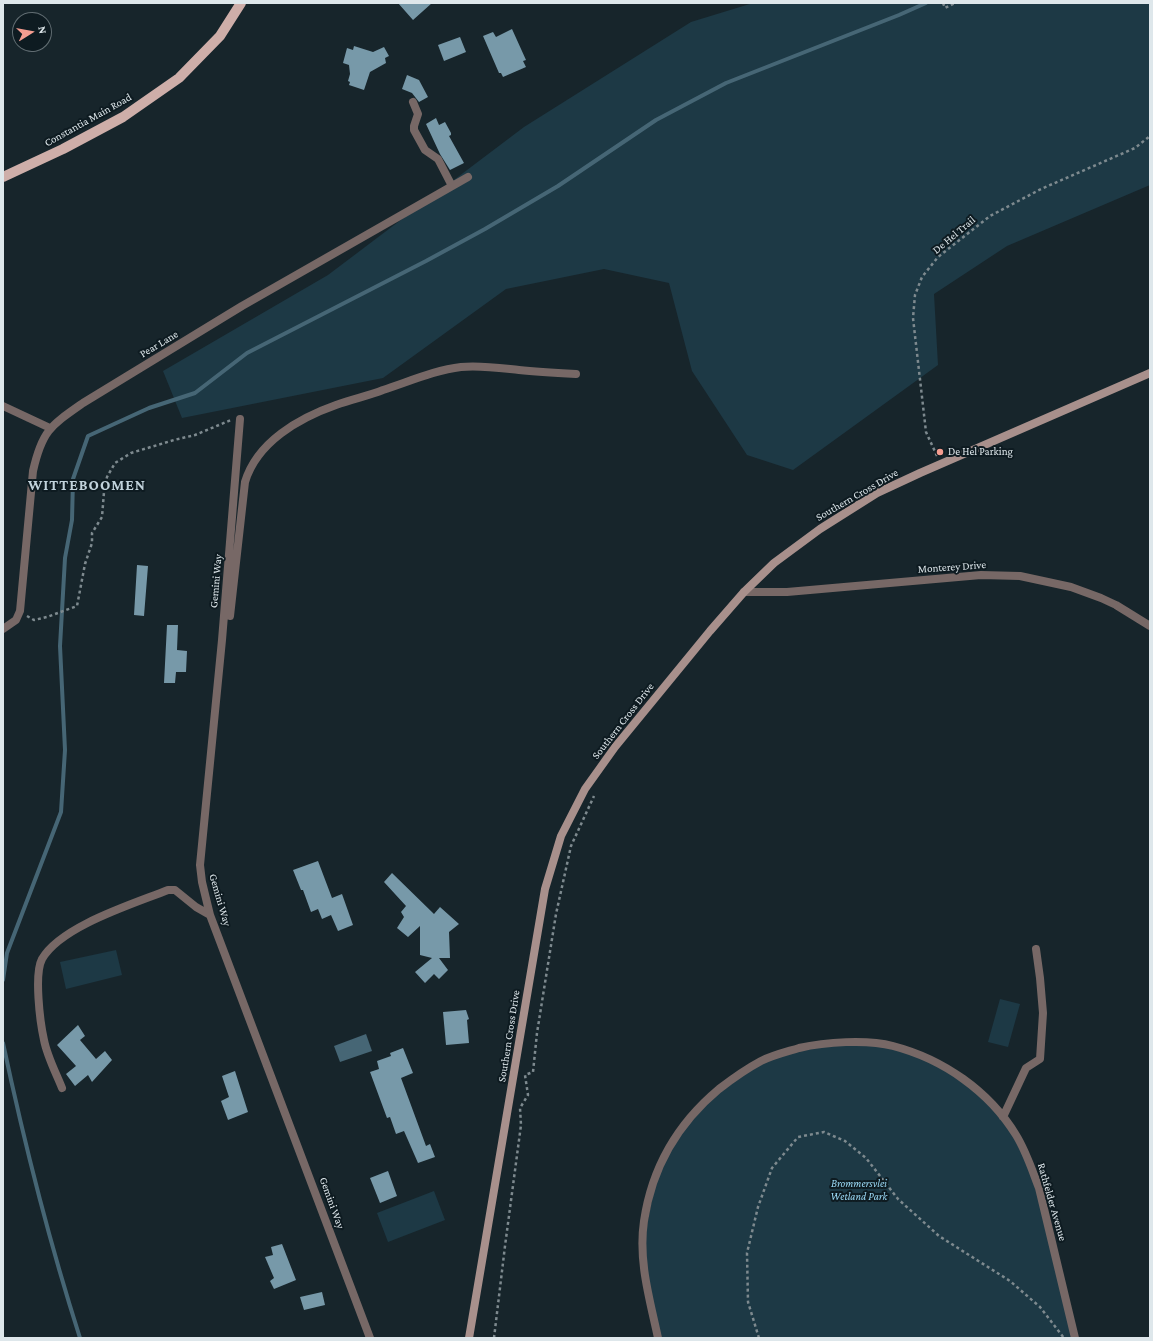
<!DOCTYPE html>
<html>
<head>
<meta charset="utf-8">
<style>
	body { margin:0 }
	#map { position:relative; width:1153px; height:1341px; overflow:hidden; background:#17252b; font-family:"Crimson Pro",serif }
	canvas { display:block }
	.frame { position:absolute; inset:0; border:4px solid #dee7eb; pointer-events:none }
	.north { position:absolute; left:12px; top:12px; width:40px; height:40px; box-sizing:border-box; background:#0e1b21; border:1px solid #616d72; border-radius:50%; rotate:79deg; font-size:11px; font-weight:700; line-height:16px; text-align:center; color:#dee7eb }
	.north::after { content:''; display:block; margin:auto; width:14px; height:18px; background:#f59d90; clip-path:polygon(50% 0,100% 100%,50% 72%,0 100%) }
</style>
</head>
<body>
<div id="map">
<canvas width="1153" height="1341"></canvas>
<div class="frame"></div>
<div class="north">N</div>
</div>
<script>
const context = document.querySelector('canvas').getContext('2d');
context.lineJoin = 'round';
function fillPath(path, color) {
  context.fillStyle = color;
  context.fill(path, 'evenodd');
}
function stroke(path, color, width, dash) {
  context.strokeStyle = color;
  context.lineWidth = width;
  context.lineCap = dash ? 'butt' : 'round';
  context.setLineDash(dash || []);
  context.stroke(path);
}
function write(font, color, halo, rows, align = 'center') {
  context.font = font + ' "Crimson Pro",serif';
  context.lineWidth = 4;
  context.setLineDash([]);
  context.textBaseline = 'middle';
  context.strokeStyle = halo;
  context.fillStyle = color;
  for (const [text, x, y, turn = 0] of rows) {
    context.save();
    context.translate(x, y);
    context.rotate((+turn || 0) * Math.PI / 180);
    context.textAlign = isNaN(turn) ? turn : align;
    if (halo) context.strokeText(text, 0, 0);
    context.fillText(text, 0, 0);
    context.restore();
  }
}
fillPath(new Path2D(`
	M753 3H1150V185L1007 246 934 294 938 365 793 470 747 455 692 371 669 283 604 269 506 289 383 378 182 418 163 371 328 275 524 127 691 22Z
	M116 950 122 975 66 989 60 962Z
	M1000 999 1020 1004 1008 1047 988 1042Z
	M816 1044 892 1046 953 1072 1003 1117 1031 1165 1075 1338H658L643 1247 657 1172 693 1113 760 1062Z
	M434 1191 445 1220 388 1242 377 1213Z`), '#1d3945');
fillPath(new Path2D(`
	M366 1034 372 1051 340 1062 334 1046Z`), '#466675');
stroke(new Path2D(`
	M3 980 7 953 61 812 65 750 60 646 65 558 72 520 73 479 88 436 149 408 195 393 247 353 426 261 485 229 558 186 656 120 726 83 899 15 926 3
	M3 1043C24 1142 49 1241 80 1338`), '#466675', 4);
fillPath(new Path2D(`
	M398 3H432L413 20Z
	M512 29 526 60 523 61 526 67 503 77 501 73H499L483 36 493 32 496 37Z
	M460 37 466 52 444 61 438 45Z
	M354 46 373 52 384 47 389 56 385 58 386 63 370 72 364 90 349 85 350 82 348 81 350 74 349 65 343 63 347 48 353 50Z
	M407 75 419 80 428 97 419 102 412 93 402 89Z
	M436 118 439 125 445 122 451 133V135L449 136 464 163 450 170 440 154 426 124Z
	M137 565 148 566 144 616 134 615Z
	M167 625H178L177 650 187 651 186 672H176L175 683H164Z
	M318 861 332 898 342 894 353 925 338 931 331 915 322 919 318 909 311 912 303 890H301L293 870Z
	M392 873 434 914 440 907 459 924 449 932 450 958H439L448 970 439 979 434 974 425 983 415 972 432 958 420 955V926L408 937 397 928 404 917 401 912 406 906 384 882Z
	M466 1010 469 1019 467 1020 469 1043 446 1045 443 1012Z
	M78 1025 85 1036 80 1040 96 1059 105 1051 112 1060 92 1082 88 1075 75 1086 66 1074 76 1066 57 1045Z
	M403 1048 413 1073 401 1078 426 1146 430 1144 435 1157 418 1163 404 1131 396 1134 390 1117 387 1118 370 1072 379 1069 377 1061 391 1056 390 1053Z
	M235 1071 248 1112 228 1120 221 1101 229 1097 222 1076Z
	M388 1171 397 1196 380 1203 370 1178Z
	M282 1244 296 1280 274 1289 270 1281 274 1278 265 1257 273 1255 271 1247Z
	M322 1292 325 1305 304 1310 300 1297Z`), '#7799a9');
stroke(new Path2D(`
	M943 3 945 8 955 3
	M937 456 926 432 913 318 915 295 922 277 938 257 990 216 1041 189 1135 148 1150 136
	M27 616 34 620 47 617 77 606 85 564 92 543V533L102 517 104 492 107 477 115 463 131 453 174 440 195 435 231 420
	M494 1338 505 1246 521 1125 520 1108 528 1095 525 1075 533 1072 537 1033 556 914 571 846 594 796
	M759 1338 748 1302 747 1253 758 1207 772 1168 798 1137 824 1132 845 1141 866 1158 898 1199 939 1236 1010 1281 1040 1307 1064 1338`), '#7e8a8f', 2.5, [3, 3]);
stroke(new Path2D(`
	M413 102 418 114 414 126V130L425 150 438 159 452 186
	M3 406 50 428
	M240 419 222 640 200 865 202 882 210 915 370 1338
	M744 592H787L981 575 1020 576 1071 587 1101 598 1116 605 1150 626
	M230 616 245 482C257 442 299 418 336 405 352 399 368 396 383 390 408 382 435 370 461 367 480 365 500 368 519 370 538 372 557 373 576 374
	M3 629 16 620 20 611 33 471C42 431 50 426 83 403L242 306 468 177
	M62 1088C56 1073 47 1056 44 1040 40 1022 34 974 42 959 61 926 133 904 168 890H175L196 907 210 915
	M1003 1117 1026 1068 1040 1059 1043 1013 1040 978 1036 949
	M658 1338C650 1300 638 1261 644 1221 652 1167 677 1124 719 1089 732 1079 746 1069 761 1061 773 1055 786 1052 799 1048 825 1042 867 1039 893 1046 943 1059 989 1091 1016 1135 1026 1151 1032 1170 1039 1188L1075 1338`), '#776866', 8);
stroke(new Path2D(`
	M469 1338 545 889 561 836 585 789 615 747 710 631 744 592 774 563 820 529 877 493 920 473 1150 373`), '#a8908c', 8);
stroke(new Path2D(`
	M3 177 63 149 123 117 179 78 220 36 241 3`), '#ceaea9', 10);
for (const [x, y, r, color] of [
	[940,452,4,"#f59d90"]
]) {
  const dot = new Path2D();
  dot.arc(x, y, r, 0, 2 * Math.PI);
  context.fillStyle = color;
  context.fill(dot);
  stroke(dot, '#0e1b21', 1.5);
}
write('11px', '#dee7eb', '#0e1b21', [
	["Constantia Main Road",88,120,-29],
	["De Hel Trail",954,235,-40],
	["Pear Lane",159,344,-31],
	["Southern Cross Drive",857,495,-30],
	["Monterey Drive",952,567,-4],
	["Gemini Way",216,581,-85],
	["Southern Cross Drive",623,721,-52],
	["Gemini Way",220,900,74],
	["Southern Cross Drive",509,1036,-81],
	["Rathfelder Avenue",1052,1202,74],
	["Gemini Way",332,1203,70]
]);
write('11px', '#dee7eb', '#0e1b21', [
	["De Hel Parking",948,452]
], 'left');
write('italic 11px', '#9ad8f4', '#0e1b21', [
	["Brommersvlei",859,1184],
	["Wetland Park",859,1197]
]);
context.letterSpacing = '1px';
write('bold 15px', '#c1d2db', '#0e1b21', [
	["WITTEBOOMEN",87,485]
]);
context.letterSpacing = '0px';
</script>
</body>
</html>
